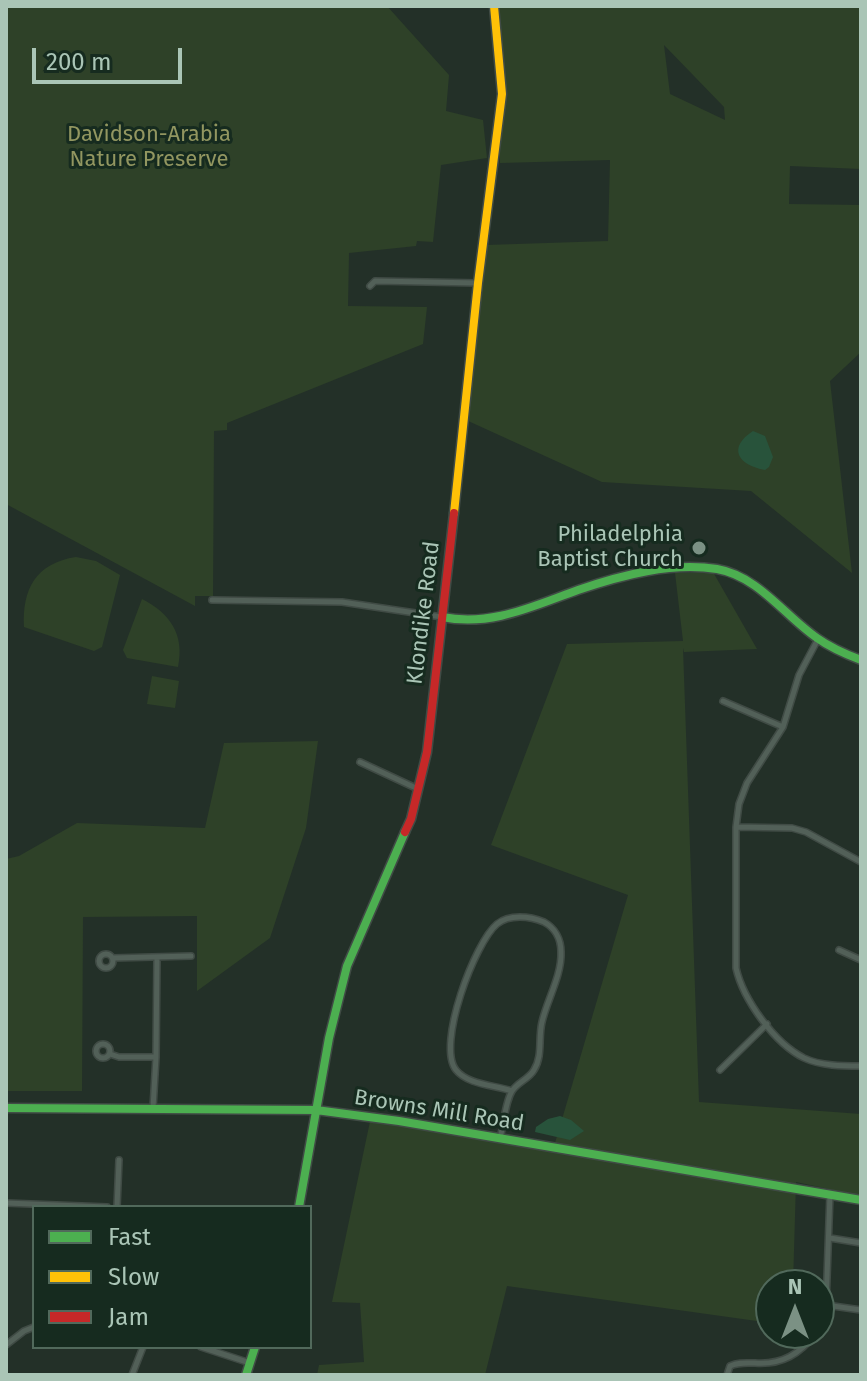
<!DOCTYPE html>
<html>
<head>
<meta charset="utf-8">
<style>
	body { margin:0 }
	#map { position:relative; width:867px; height:1381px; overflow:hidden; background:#233028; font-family:"Fira Sans",sans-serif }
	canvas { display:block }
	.frame { position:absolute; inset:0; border:8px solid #aac5b6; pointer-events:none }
	.legend { position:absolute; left:32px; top:1205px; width:280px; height:144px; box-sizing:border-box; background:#162b1f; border:2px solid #51695b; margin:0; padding:10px 14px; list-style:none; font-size:24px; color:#aac5b6 }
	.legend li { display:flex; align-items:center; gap:16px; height:40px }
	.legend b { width:40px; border:2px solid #51695b }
	.north { position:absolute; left:755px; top:1269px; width:80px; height:80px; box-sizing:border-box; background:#162b1f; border:2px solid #51695b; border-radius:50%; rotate:0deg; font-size:22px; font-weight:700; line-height:32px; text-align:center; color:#aac5b6 }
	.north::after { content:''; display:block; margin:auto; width:28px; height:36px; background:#7b9184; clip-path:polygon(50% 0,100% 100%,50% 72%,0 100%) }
	.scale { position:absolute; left:32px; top:48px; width:150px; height:36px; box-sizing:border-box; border:4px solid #aac5b6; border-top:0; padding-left:10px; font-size:24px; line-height:28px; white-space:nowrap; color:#aac5b6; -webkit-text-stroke:6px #162b1f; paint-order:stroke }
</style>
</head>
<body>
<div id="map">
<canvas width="867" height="1381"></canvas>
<div class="frame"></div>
<ul class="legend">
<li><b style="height:10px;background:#4caf50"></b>Fast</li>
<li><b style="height:10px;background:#ffc107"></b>Slow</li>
<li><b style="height:10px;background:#c62828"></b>Jam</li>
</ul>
<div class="north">N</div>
<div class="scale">200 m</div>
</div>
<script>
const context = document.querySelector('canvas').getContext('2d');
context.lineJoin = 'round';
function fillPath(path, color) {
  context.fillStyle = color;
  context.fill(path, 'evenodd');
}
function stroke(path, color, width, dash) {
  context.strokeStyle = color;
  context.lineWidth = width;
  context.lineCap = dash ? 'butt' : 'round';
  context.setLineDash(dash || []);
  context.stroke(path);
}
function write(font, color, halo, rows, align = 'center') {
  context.font = font + ' "Fira Sans",sans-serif';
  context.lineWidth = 6;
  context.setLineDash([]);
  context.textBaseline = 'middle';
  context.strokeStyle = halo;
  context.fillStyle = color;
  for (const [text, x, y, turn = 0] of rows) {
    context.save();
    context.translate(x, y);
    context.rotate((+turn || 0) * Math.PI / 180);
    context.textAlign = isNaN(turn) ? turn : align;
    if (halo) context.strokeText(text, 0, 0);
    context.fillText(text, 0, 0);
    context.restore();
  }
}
fillPath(new Path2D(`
	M6 6H387L449 75 446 111 483 120 487 158 441 165 433 242 417 241 416 246 349 253 348 306 427 307 423 344 227 423V430L214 431 213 596H195V606L6 504Z
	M493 6H861V169L790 166 789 204 861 205V352L830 381 852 573 751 491 602 482 466 420 486 245 608 241 610 160 500 163V41ZM664 45 724 107 725 120 670 94Z
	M76 557 96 561 120 575 102 647 94 651 24 627C22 589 36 563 76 557Z
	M713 572 757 649 684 652 683 648 699 1102 861 1114V1196L796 1182 793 1285H771V1323L507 1286 485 1375H317L319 1365 364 1362 360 1303 332 1302 372 1112 555 1143 628 895 491 845 567 644 683 641 675 573Z
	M142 599C170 613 185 635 178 667L127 658 123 650Z
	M152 676 179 681 175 708 147 704Z
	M318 741 306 828 270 938 197 991V916L83 917 82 1091H6V859L19 856 77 823 205 828 224 743Z`), '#2e4128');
fillPath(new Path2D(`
	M753 431 765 436 773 457 769 467 765 470C738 465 727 448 753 431Z
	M560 1116 571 1120 584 1131 570 1140 535 1132 536 1127 548 1119Z`), '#28533b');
const street = new Path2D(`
	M370 286 375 281 478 283
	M212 600 342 602 442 617
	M817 641 799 675 783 727 747 783 739 804 736 827V968C743 999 774 1043 804 1058 821 1066 843 1066 861 1066
	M723 701 783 727
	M360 762 418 789
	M736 827 792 828 806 832 861 862
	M839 950 861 960
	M99 961a7 7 0 1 1 14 0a7 7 0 1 1-14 0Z
	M113 958 191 956
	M96 1051a7 7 0 1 1 14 0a7 7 0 1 1-14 0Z
	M110 1054 119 1057H156
	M720 1070 767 1024
	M153 1108 156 1057 157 957
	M500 1138C504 1124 505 1102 512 1091 518 1082 529 1079 534 1070 543 1056 538 1038 542 1022 547 1000 562 975 561 952 561 939 555 928 544 922 530 916 509 914 497 924 475 942 436 1045 456 1070 468 1085 495 1085 512 1091
	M6 1203 107 1207
	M117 1207 119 1160
	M830 1238 861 1243
	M826 1305 861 1310
	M819 1327 826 1305 830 1194
	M6 1345 24 1331 34 1327
	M201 1347 250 1363
	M132 1375 143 1347
	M727 1375 730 1366C739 1362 745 1363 755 1363 782 1365 800 1354 816 1333`);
const fast = new Path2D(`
	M442 617C491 627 533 606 578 590 622 575 671 562 717 569 758 576 785 616 817 638 831 648 845 654 861 660
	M6 1108 316 1110 399 1121 861 1200
	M299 1207 329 1038 347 966 405 832
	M246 1375 255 1347`);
const slow = new Path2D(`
	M454 513 478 283 502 94 494 6`);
const jam = new Path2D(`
	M405 832 411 819 427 752 454 513`);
stroke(street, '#404b45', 8);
stroke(fast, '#404b45', 11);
stroke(slow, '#404b45', 11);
stroke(jam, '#404b45', 11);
stroke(street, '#526058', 5);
stroke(fast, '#4caf50', 8);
stroke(slow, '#ffc107', 8);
stroke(jam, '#c62828', 8);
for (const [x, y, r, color] of [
	[699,548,8,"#7b9184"]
]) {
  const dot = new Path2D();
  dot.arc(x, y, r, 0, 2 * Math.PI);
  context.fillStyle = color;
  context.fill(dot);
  stroke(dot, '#162b1f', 3);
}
write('22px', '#929660', '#162b1f', [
	["Davidson-Arabia",149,135],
	["Nature Preserve",149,160]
]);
write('22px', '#aac5b6', '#162b1f', [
	["Philadelphia",683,535],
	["Baptist Church",683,560]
], 'right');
write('22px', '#aac5b6', '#162b1f', [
	["Klondike Road",424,613,-83],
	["Browns Mill Road",439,1111,9]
]);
</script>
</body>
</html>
